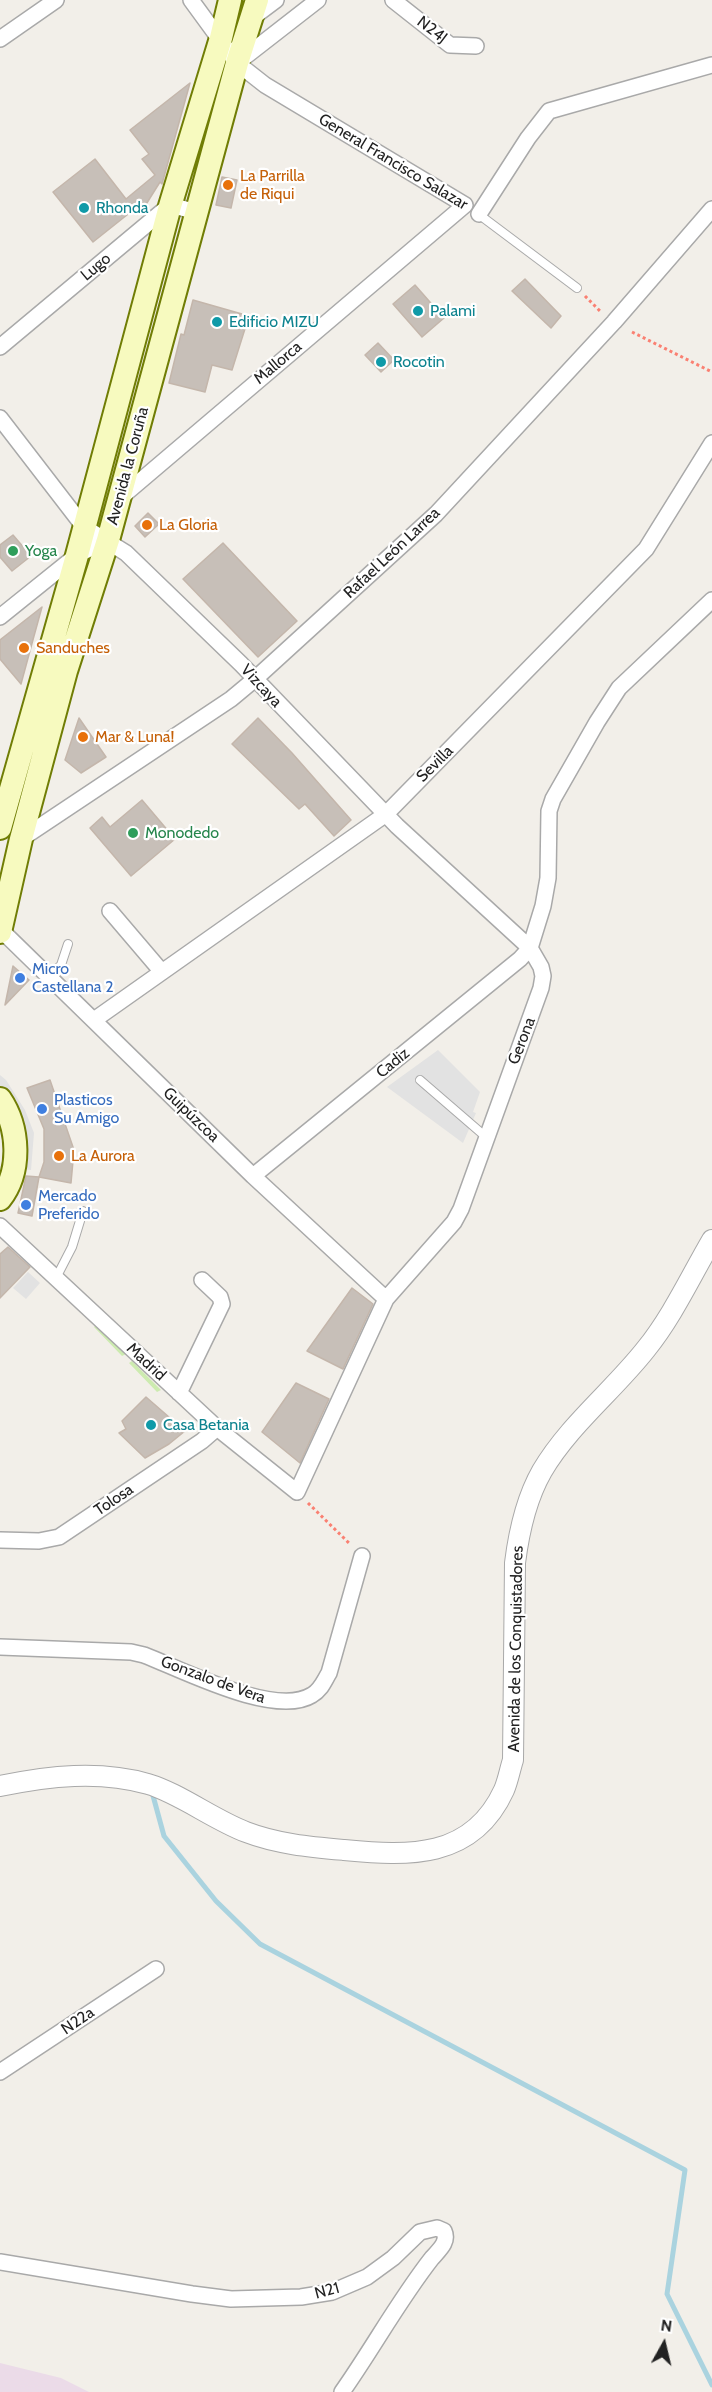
<!DOCTYPE html>
<html>
<head>
<meta charset="utf-8">
<style>
	body { margin:0 }
	#map { position:relative; width:712px; height:2392px; overflow:hidden; background:#f2efe9; font-family:Cabin,sans-serif }
	canvas { display:block }
	.north { position:absolute; left:634px; top:2314px; width:60px; height:60px; -webkit-text-stroke:4px #fff; paint-order:stroke; rotate:8deg; font-size:16px; font-weight:700; line-height:24px; text-align:center; color:#222 }
	.north::after { content:''; display:block; margin:auto; width:21px; height:27px; background:#222; clip-path:polygon(50% 0,100% 100%,50% 72%,0 100%) }
</style>
</head>
<body>
<div id="map">
<canvas width="712" height="2392"></canvas>
<div class="north">N</div>
</div>
<script>
const context = document.querySelector('canvas').getContext('2d');
context.lineJoin = 'round';
function fillPath(path, color) {
  context.fillStyle = color;
  context.fill(path, 'evenodd');
}
function stroke(path, color, width, dash) {
  context.strokeStyle = color;
  context.lineWidth = width;
  context.lineCap = dash ? 'butt' : 'round';
  context.setLineDash(dash || []);
  context.stroke(path);
}
function write(font, color, halo, rows, align = 'center') {
  context.font = font + ' Cabin,sans-serif';
  context.lineWidth = 4.5;
  context.setLineDash([]);
  context.textBaseline = 'middle';
  context.strokeStyle = halo;
  context.fillStyle = color;
  for (const [text, x, y, turn = 0] of rows) {
    context.save();
    context.translate(x, y);
    context.rotate((+turn || 0) * Math.PI / 180);
    context.textAlign = isNaN(turn) ? turn : align;
    if (halo) context.strokeText(text, 0, 0);
    context.fillText(text, 0, 0);
    context.restore();
  }
}
fillPath(new Path2D(`
	M0 2363 61 2378 89 2392H0Z`), '#ebdbe8');
fillPath(new Path2D(`
	M97 1324 126 1354 122 1356 94 1327Z
	M132 1361 161 1390 157 1392 129 1363Z`), '#cdebb0');
fillPath(new Path2D(`
	M438 1050 480 1092 473 1112 476 1113 463 1143 387 1087Z
	M0 1075 6 1080 25 1110 34 1133 31 1170 23 1169 0 1091Z
	M28 1272 40 1283 26 1299 13 1288Z`), '#e2e2e2');
stroke(new Path2D(`
	M152 1792 164 1836 216 1901 260 1944 685 2170 667 2294 712 2385`), '#aad3df', 5);
const building = new Path2D(`
	M190 83 162 184 160 182 145 206 142 203 93 242 53 192 95 159 126 199 155 175 142 159 149 154 130 130Z
	M222 177 237 180 231 208 216 205Z
	M525 279 561 316 551 328 512 291Z
	M415 285 444 318 422 337 393 304Z
	M193 300 249 316 232 370 212 365 205 392 169 383 181 334 184 335Z
	M378 343 394 360 381 372 365 355Z
	M148 513 159 524 145 537 135 526Z
	M13 535 31 556 12 571 0 557V545Z
	M223 543 297 621 258 657 183 579Z
	M42 607 34 636 21 684 0 659V640Z
	M79 718 106 757 81 773 65 760Z
	M258 718 292 753 351 820 334 836 305 804 299 809 232 744Z
	M142 800 175 839 131 876 90 828 102 817 110 827Z
	M13 966 29 980 5 1005Z
	M50 1080 74 1150 71 1183 39 1177 44 1162V1129L27 1088Z
	M26 1176 39 1177 32 1216 18 1213Z
	M8 1247 30 1267 0 1298V1254Z
	M352 1288 373 1304 343 1369 307 1351Z
	M296 1383 329 1399 300 1463 262 1432Z
	M146 1397 185 1431 169 1444 145 1458 119 1433 126 1429 122 1421Z`);
fillPath(building, '#c7bfb8');
stroke(building, '#c4b6ab', 1.5);
const service = new Path2D(`
	M477 213 577 288
	M49 977 61 965 68 944
	M420 1080 486 1137
	M56 1278 72 1247 83 1211`);
const minor = new Path2D(`
	M393 0 450 45 476 46
	M252 18 276 0
	M0 39 56 0
	M237 63 318 0
	M479 214 528 138 549 111 712 65
	M0 347 170 205 197 212
	M0 418 84 527 126 553 241 664 397 826 530 948 541 967 543 976 541 988 461 1209 454 1222 386 1299 297 1492 217 1428 0 1226
	M119 499 465 205 265 85 237 63 191 0
	M0 617 77 555 108 540
	M21 839 231 699 255 679 436 514 614 322 712 209
	M110 911 162 972
	M0 929 253 1176 386 1299
	M94 1020 386 814 646 549 712 443
	M253 1176 520 959 530 948 543 906 548 878 549 811 553 799 597 722 619 688 712 600
	M179 1393 222 1304 220 1297 202 1280
	M0 1540 39 1541 59 1537 202 1441 217 1428
	M0 1647 131 1652 144 1655C183 1670 275 1718 312 1695 321 1690 324 1681 329 1673L362 1556
	M0 2072 156 1969
	M0 2262 192 2294 231 2299 301 2297 332 2292 367 2277 393 2258 420 2232 437 2228 444 2231C449 2242 439 2250 432 2258 399 2300 373 2348 342 2392`);
const tertiary = new Path2D(`
	M0 1786C49 1776 99 1770 148 1784 179 1793 214 1820 246 1832 277 1844 311 1847 344 1850 408 1856 472 1860 504 1790 508 1781 510 1769 513 1760L515 1563C519 1531 526 1499 542 1471 569 1425 613 1391 646 1349 672 1317 691 1276 712 1240`);
const secondary = new Path2D(`
	M0 828 76 559 170 206 221 38 230 0
	M0 932 21 839 66 671 108 540 237 63 257 0
	M0 1099C19 1127 22 1171 0 1199`);
stroke(service, '#a9a9a9', 10);
stroke(minor, '#a9a9a9', 18);
stroke(tertiary, '#a9a9a9', 22);
stroke(secondary, '#707d05', 26);
stroke(new Path2D(`
	M585 296 601 312
	M632 332 712 372
	M308 1503 350 1544`), '#fa8072', 3, [3, 3]);
stroke(service, '#fff', 8);
stroke(minor, '#fff', 15);
stroke(tertiary, '#fff', 20);
stroke(secondary, '#f7fabf', 22);
for (const [x, y, r, color] of [
	[228,185,6,"#e8710a"],
	[84,208,6,"#0f9aa8"],
	[418,311,6,"#0f9aa8"],
	[217,322,6,"#0f9aa8"],
	[381,362,6,"#0f9aa8"],
	[147,525,6,"#e8710a"],
	[13,551,6,"#2e9e5b"],
	[24,648,6,"#e8710a"],
	[83,737,6,"#e8710a"],
	[133,833,6,"#2e9e5b"],
	[20,978,6,"#3f7fe0"],
	[42,1109,6,"#3f7fe0"],
	[59,1156,6,"#e8710a"],
	[26,1205,6,"#3f7fe0"],
	[151,1425,6,"#0f9aa8"]
]) {
  const dot = new Path2D();
  dot.arc(x, y, r, 0, 2 * Math.PI);
  context.fillStyle = color;
  context.fill(dot);
  stroke(dot, '#fff', 2);
}
write('16px', '#222', '#fff', [
	["N24J",432,30,37],
	["General Francisco Salazar",393,162,31],
	["Lugo",96,267,-40],
	["Mallorca",278,363,-40],
	["Avenida la Coruña",128,466,-75],
	["Rafael León Larrea",392,553,-43],
	["Vizcaya",261,686,47],
	["Sevilla",435,764,-45],
	["Gerona",522,1041,-69],
	["Cadiz",393,1063,-39],
	["Guipúzcoa",191,1115,44],
	["Madrid",146,1362,43],
	["Tolosa",114,1500,-34],
	["Avenida de los Conquistadores",516,1649,-89],
	["Gonzalo de Vera",213,1680,20],
	["N22a",78,2021,-34],
	["N21",327,2291,-15]
]);
write('16px', '#c56008', '#fff', [
	["La Parrilla",240,176],
	["de Riqui",240,194],
	["La Gloria",159,525],
	["Sanduches",36,648],
	["Mar & Luna!",95,737],
	["La Aurora",71,1156]
], 'left');
write('16px', '#0d838f', '#fff', [
	["Rhonda",96,208],
	["Palami",430,311],
	["Edificio MIZU",229,322],
	["Rocotin",393,362],
	["Casa Betania",163,1425]
], 'left');
write('16px', '#27864d', '#fff', [
	["Yoga",25,551],
	["Monodedo",145,833]
], 'left');
write('16px', '#366cbe', '#fff', [
	["Micro",32,969],
	["Castellana 2",32,987],
	["Plasticos",54,1100],
	["Su Amigo",54,1118],
	["Mercado",38,1196],
	["Preferido",38,1214]
], 'left');
</script>
</body>
</html>
